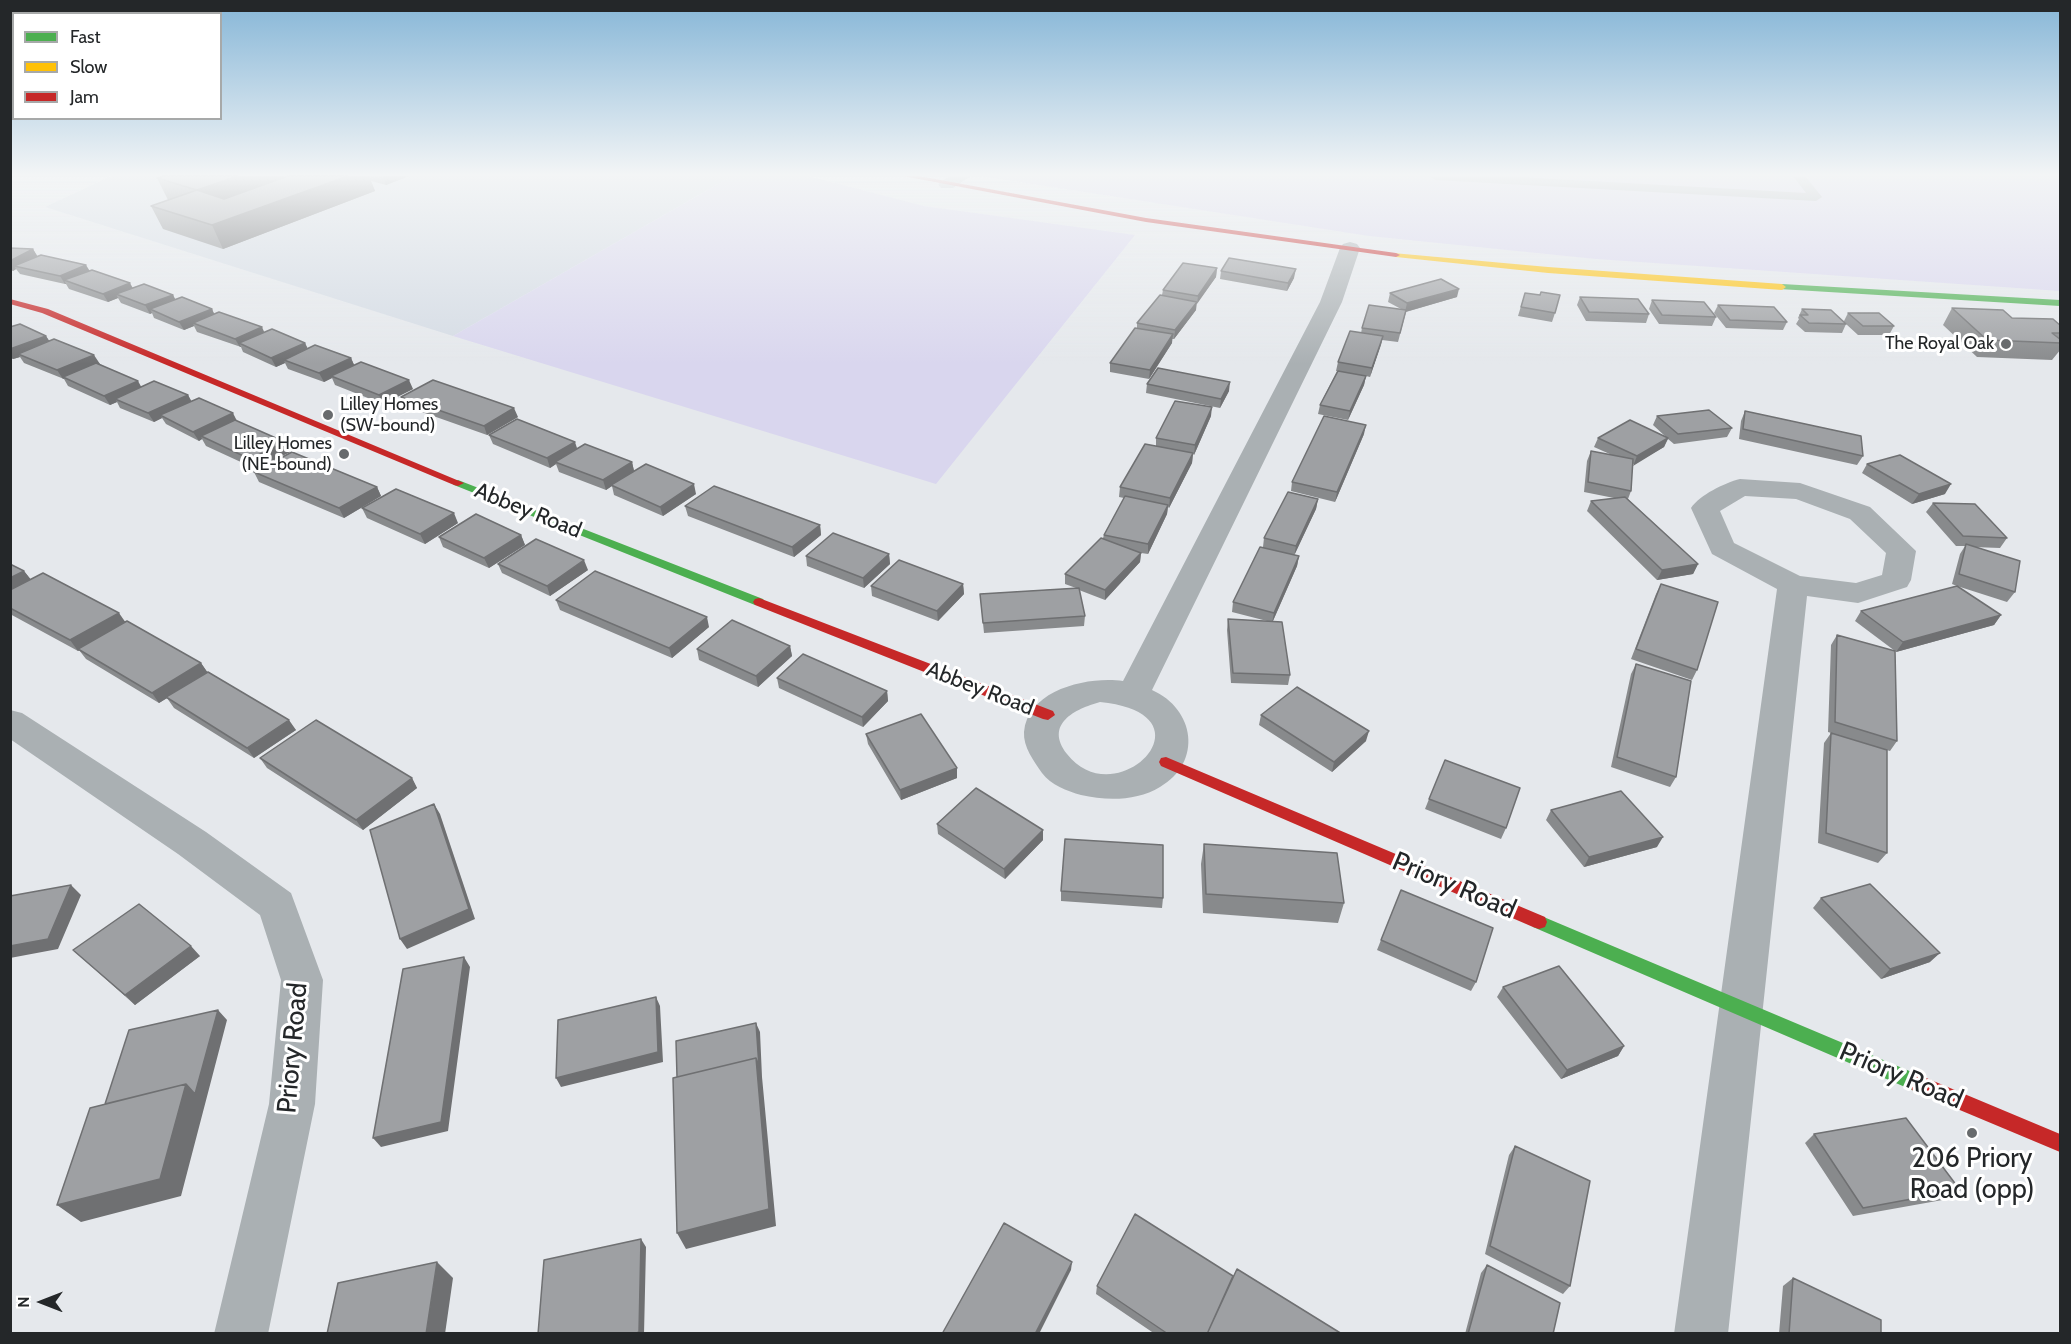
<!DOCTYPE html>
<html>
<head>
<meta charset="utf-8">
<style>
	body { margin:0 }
	#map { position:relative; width:2071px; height:1344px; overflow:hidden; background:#e5e8ec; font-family:Cabin,sans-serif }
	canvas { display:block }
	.frame { position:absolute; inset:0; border:12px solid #242729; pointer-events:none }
	.legend { position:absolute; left:12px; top:12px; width:210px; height:108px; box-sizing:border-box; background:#fff; border:2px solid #a7a9a9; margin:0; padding:8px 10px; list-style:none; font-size:18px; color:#242729 }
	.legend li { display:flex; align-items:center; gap:12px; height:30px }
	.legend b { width:30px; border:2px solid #a7a9a9 }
	.north { position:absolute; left:12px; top:1272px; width:60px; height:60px; -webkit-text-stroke:4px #fff; paint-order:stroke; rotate:270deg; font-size:16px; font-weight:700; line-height:24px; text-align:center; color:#242729 }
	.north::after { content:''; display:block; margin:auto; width:21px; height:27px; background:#242729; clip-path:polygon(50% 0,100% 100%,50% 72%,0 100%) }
</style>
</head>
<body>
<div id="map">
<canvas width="2071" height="1344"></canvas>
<div class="frame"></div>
<ul class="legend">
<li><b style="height:8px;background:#4caf50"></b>Fast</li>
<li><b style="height:8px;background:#ffc107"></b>Slow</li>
<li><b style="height:8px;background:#c62828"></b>Jam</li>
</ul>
<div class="north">N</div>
</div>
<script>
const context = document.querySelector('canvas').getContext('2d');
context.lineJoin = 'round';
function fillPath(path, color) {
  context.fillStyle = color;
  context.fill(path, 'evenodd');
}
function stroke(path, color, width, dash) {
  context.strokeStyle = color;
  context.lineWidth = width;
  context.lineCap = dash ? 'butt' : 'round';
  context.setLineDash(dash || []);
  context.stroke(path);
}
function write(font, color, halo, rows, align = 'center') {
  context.font = font + ' Cabin,sans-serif';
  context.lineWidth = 6;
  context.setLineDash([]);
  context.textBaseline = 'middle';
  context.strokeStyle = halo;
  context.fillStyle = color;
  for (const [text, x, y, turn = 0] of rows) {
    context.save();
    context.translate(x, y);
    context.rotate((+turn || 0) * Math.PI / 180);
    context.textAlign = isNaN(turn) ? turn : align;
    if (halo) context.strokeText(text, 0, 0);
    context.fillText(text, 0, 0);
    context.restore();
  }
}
fillPath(new Path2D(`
	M111 176H732L453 336 45 207Z`), '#d4dbe4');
fillPath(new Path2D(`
	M732 176H808L924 206 1135 235 936 484 453 336Z
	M981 176H2060V291L1596 259 1369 236Z`), '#d9d6ee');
fillPath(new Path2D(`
	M1429 176H1501L1806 193 1793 176H1805L1822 197 1816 201 1435 180Z`), '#aab0b3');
fillPath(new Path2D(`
	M949 176H971L953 188H941L938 184Z
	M1350 242 1357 244 1360 248 1342 302 1152 690C1195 709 1203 762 1160 787 1137 801 1107 801 1081 795 1067 791 1051 785 1042 773 1034 761 1023 747 1024 732 1028 689 1089 676 1123 681L1320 302 1340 248 1343 244ZM1100 702C1219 714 1116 817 1067 754 1044 724 1075 709 1100 702Z
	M1740 479 1800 483 1870 507 1916 551 1911 580 1907 587 1858 603 1807 596 1728 1334H1674L1777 589 1712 554 1691 508C1700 495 1724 483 1740 479ZM1745 496 1796 499 1850 519 1886 553 1882 575 1856 583 1800 576 1734 543 1720 511Z
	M10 710 22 713 206 832 291 893 323 980 315 1104 268 1334H214L269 1104 281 980 260 915 178 854 10 739Z`), '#aab0b3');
fillPath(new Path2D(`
	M1782 284 2060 300V306L1779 289V285Z
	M458 480 763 599 765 602 763 605H755L454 485 452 483Z
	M1539 915 1926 1078 1928 1084 1926 1090 1919 1093 1912 1090 1533 927 1531 922 1533 917Z`), '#4caf50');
fillPath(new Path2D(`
	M1393 253 1548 267 1782 284 1786 287 1782 290 1548 273 1396 257 1392 255Z`), '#ffc107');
fillPath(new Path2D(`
	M903 176H919L1146 218 1396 253 1400 255 1396 257 1146 222Z
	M10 299 48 309 464 483 458 486 454 485 42 313 10 304Z
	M759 598 1053 711 1055 715 1048 720 1043 719 755 605 753 602 755 599Z
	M1166 757 1545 917 1547 922 1545 927 1539 929 1533 927 1161 766 1159 762 1161 758Z
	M1919 1075 2060 1134V1152L1912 1090 1910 1084 1912 1078Z`), '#c62828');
fillPath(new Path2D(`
	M288 176H409L386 185 371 181 375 191 223 249 163 229 151 206 168 200 157 178 280 179Z
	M10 248 33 249 37 257 89 271 133 288 173 295 175 299 212 309 214 314 265 333 305 343 308 349 351 358 354 365 413 389 383 404 335 385 332 378 324 382 288 369 285 363 276 367 243 352 241 347 197 332 194 326 184 330 154 318 152 313 150 314 121 303 118 298 108 302 69 289 66 284H65L20 274 16 269 13 271 10 270Z
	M1217 268 1216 277 1196 304V310L1174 339H1172V343L1149 379 1110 372V363L1137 328V323L1162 295 1163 290Z
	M1221 271 1294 278 1287 291 1220 279Z
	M1390 293 1457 297 1406 312 1398 342 1382 340 1370 377 1366 376 1364 385 1348 420 1318 414 1320 405 1337 371H1336L1338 362 1361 333 1362 328 1401 309 1388 302Z
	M1525 293 1555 313 1552 322 1518 316Z
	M1580 297 1649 314 1646 323 1586 321 1577 305Z
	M1652 300 1716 317 1712 326 1659 324 1649 309Z
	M1718 305 1787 322 1783 330 1726 328 1714 313Z
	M1952 308 2061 326V349L2052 360 1977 357 1943 325Z
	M1802 309 1844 321 1848 313 1894 326 1889 335H1858L1846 324 1842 333 1805 332 1796 324 1799 319 1798 318Z
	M10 324 12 327 46 336 49 341 100 364 141 387 188 395 191 401 237 421 290 452 256 469 206 446 202 439 199 441 166 424 162 418 154 422 120 408 117 402 110 405 68 386 64 379 24 363 20 357 13 359 10 358Z
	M1147 384 1229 391 1220 408 1146 393Z
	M401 397 518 417 487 435 405 406Z
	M1745 411 1863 456 1857 465 1739 439 1741 421Z
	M1211 416 1194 455 1193 454 1192 463 1169 508 1168 507 1167 514 1148 554 1141 553 1140 562 1105 600 1079 590 1085 616 1084 626 984 633 980 594 1076 588 1065 584V574L1103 538 1104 535 1124 498 1119 497 1120 487 1156 446V438Z
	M1657 416 1732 428 1727 437 1674 444 1668 439 1664 447 1632 465 1631 491 1628 499 1698 564 1693 574 1657 580 1587 511 1591 501 1614 498 1584 492 1587 461 1591 451 1612 455 1594 447 1598 438 1666 437 1653 425Z
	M1364 434 1335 502 1291 491 1292 482Z
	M489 435 577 449 632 462 634 471 696 494 663 516 614 495 612 486 606 490 559 472 556 464 550 468 493 444Z
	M1867 464 1945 494 1912 504 1862 473Z
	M254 472 377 487 381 496 344 518 259 482Z
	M1318 499 1316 509 1294 555 1299 556 1297 566 1273 621 1290 675 1288 685 1231 683 1227 630 1228 619 1267 621 1232 612 1233 602 1263 547 1264 538Z
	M1933 503 2007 538 2000 548 1973 547 2015 592 2007 602 1957 586 2001 615 1994 625 1896 652 1895 651 1897 741 1890 751 1828 732 1831 645 1837 635 1895 651 1855 621 1861 611 1957 586 1952 584 1960 554 1965 546H1956L1926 512Z
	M685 506 820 525 821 535 794 557 688 516Z
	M362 508 458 523 425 544 367 518Z
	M521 535 525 545 489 568 443 547 439 537Z
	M889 554 890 564 864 588 807 566 806 556Z
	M10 564 24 571 31 580 126 622 201 663 207 672 296 730 254 758 174 708 167 698 159 703 86 659 79 650 78 651 10 614Z
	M498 564 588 570 550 596 502 573Z
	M963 584 964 594 938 621 872 596 871 586Z
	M1661 584 1697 670 1692 680 1631 659 1656 594Z
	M556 600 709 627 672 658 560 610Z
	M790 646 792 656 758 687 699 660 697 649Z
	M1636 664 1676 777 1670 787 1611 767 1631 674Z
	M777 678 887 691 888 701 863 727 779 688Z
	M1261 715 1366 741 1332 772 1259 725Z
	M1831 733 1887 853 1878 863 1818 843 1824 743Z
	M866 734 957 768V778L901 800 868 744Z
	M260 758 412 778 417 788 363 830 267 768Z
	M1429 799 1506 828 1501 839 1425 809Z
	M1551 810 1657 847 1584 867 1546 820Z
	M937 824 1043 830V840L1005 879 938 834Z
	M1204 844 1344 903 1338 923 1203 913 1201 864Z
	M1401 890 1476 982 1471 991 1377 950Z
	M1061 891 1163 898 1162 908 1061 901Z
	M1821 898 1930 962 1881 979 1813 908Z
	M73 950 200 956 135 1005Z
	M1503 987 1624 1046 1618 1056 1561 1079 1497 997Z
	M1814 1134 1960 1190 1948 1199 1853 1216 1805 1143Z
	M1515 1146 1570 1286 1563 1294 1485 1254 1509 1155Z
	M1487 1265 1553 1334H1465L1481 1273Z
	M1233 1276 1342 1334H1155L1096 1294 1097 1286Z
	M1793 1278 1881 1334H1779L1783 1286Z`), '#888a8c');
fillPath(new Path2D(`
	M238 176H286L280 178 283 186 208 212 197 190Z
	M348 176H369L375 191 223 249 212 225Z
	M383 176H409L386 185Z
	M33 249 38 257 14 266 16 269 13 271 10 267V261Z
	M86 265 91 273 64 280 66 284H65L60 276Z
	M1217 268 1216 277 1197 304 1198 296Z
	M1296 269 1294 278 1287 291 1288 283Z
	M130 283 135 292 116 294 118 298 108 302 103 294Z
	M1459 289 1457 297 1405 312 1407 303Z
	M173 295 177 303 150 309 152 313 150 314 145 305Z
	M1197 302 1196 310 1174 339 1175 330Z
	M212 309 216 318 193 323 194 326 184 330 179 322Z
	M262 327 266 336 239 343 241 347H240L235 339Z
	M1173 334 1172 343 1149 379 1150 370Z
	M46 336 52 345 18 354 20 357 13 359 10 355V349Z
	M1383 336 1381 345 1370 377 1372 368Z
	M305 343 309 352 284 360 285 363 276 367 271 358Z
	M94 355 100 364 66 378 63 377 64 379H63L57 370Z
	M351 358 355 367 331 376 332 378 324 382 319 373Z
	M1366 376 1364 385 1348 420 1350 411Z
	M409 380 413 389 383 404 379 395Z
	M138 381 143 390 115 399 117 402 110 405 104 396Z
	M1230 382 1229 391 1220 408 1221 399Z
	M188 395 193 404 160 415 162 418 154 422 148 413Z
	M1212 407 1211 416 1194 455 1195 445Z
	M514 408 518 417 487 435 484 426Z
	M233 413 238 423 201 436 202 439 199 441 193 432Z
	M1366 425 1364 434 1335 502 1337 492Z
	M1668 438 1664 447 1633 466 1637 456Z
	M285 442 290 452 256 469 250 459Z
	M575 442 578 451 555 462 556 464 550 468 547 458Z
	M1193 453 1192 463 1169 508 1170 498Z
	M632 462 634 471 606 490 603 480Z
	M694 484 696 494 663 516 660 507Z
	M1951 484 1945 494 1912 504 1919 494Z
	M377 487 381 496 344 518 339 508Z
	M1318 499 1316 509 1294 556 1296 546Z
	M1168 505 1167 514 1148 554V544Z
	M454 513 458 523 425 544 420 534Z
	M820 525 821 535 794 557 792 547Z
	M521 535 525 545 489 568 484 558Z
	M1141 553 1140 562 1105 600V590Z
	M889 554 890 564 864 588 863 578Z
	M1299 556 1297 566 1272 623 1274 613Z
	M584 560 588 570 550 596 547 586Z
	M1698 564 1693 574 1657 580 1662 570Z
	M24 571 32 581 10 592V578Z
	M963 584 964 594 938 621 937 611Z
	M119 613 126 623 78 651 70 640Z
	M2001 615 1994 625 1896 652 1903 642Z
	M707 617 709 627 672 658 669 648Z
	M790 646 792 656 758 687 756 676Z
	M201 663 208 673 159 703 152 693Z
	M887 691 888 701 863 727 862 717Z
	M289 720 296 730 254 758 247 748Z
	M1369 731 1366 741 1332 772 1334 762Z
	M957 768V778L901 800 900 790Z
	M412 778 417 788 363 830 356 820Z
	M434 804 440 814 475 919 407 949 400 939Z
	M1043 830V840L1005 879 1004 869Z
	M1663 837 1657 847 1584 867 1589 857Z
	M71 885 81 895 58 949 10 958V946Z
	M191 946 200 956 135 1005 125 995Z
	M1940 953 1930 962 1881 979 1890 969Z
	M464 957 470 967 448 1131 381 1147 373 1138Z
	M656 997 660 1006 663 1062 561 1087 556 1078Z
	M218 1010 227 1020 181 1196 81 1222 57 1205 186 1084Z
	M756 1023 760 1032 762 1077 776 1226 686 1249 677 1233Z
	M1624 1046 1618 1056 1561 1079 1567 1070Z
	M641 1239 646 1247 644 1334H634Z
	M437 1262 453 1278 445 1334H426Z
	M1072 1262 1071 1270 1039 1334H1035Z`), '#6f7072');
const building = new Path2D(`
	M163 176H238L197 190 224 199 288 176H348L212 225 151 206 197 190 157 178Z
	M10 248 33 249 10 261Z
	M41 255 86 265 60 276 14 266Z
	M1229 258 1296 269 1288 283 1221 271Z
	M1183 263 1217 268 1198 296 1163 290Z
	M92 270 130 283 103 294 64 280Z
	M1441 279 1459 289 1407 303 1390 293Z
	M144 284 173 295 145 305 116 294Z
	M1541 292 1560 295 1555 313 1521 307 1525 293 1540 295Z
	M1160 295 1197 302 1175 330 1137 323Z
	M182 297 212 309 179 322 150 309Z
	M1580 297 1638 299 1649 314 1589 312Z
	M1652 300 1704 302 1716 317 1662 315Z
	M1369 305 1406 310 1400 333 1362 328Z
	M1718 305 1774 307 1787 322 1730 320Z
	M1952 308 2003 310 2012 318 2053 319 2061 326V333H2052L2061 340V343L1987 340Z
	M1802 309 1831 310 1846 324 1809 323 1800 315H1808Z
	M219 312 262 327 235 339 193 323Z
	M1848 313H1879L1894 326H1863Z
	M20 324 46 336 10 349V327Z
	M1135 328 1173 334 1150 370 1110 363Z
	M272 329 305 343 271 358 239 343Z
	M1350 331 1383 336 1372 368 1338 362Z
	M54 339 94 355 57 370 18 354Z
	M315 345 351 358 319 373 284 360Z
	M361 362 409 380 379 395 331 376Z
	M96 363 138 381 104 396 63 377Z
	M1158 368 1230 382 1221 399 1147 384Z
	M1338 371 1366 376 1350 411 1320 405Z
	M433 380 514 408 484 426 401 397Z
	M154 381 188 395 148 413 115 399Z
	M199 398 233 413 193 432 160 415Z
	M1175 401 1212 407 1195 445 1156 438Z
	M1709 410 1732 428 1678 434 1657 416Z
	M1745 411 1861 436 1863 456 1743 429Z
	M1324 416 1366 425 1337 492 1292 482Z
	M517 419 575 442 547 458 489 435Z
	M235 420 285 442 250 459 201 436Z
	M1630 420 1668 438 1637 456 1598 438Z
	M585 444 632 462 603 480 555 462Z
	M1145 444 1193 453 1170 498 1120 487Z
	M1591 451 1633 459 1631 491 1588 482Z
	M292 452 377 487 339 508 254 472Z
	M1900 455 1951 484 1919 494 1867 464Z
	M646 464 694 484 660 507 611 485Z
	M714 486 820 525 792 547 685 506Z
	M396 489 454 513 420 534 362 508Z
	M1288 492 1318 499 1296 546 1264 538Z
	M1125 496 1168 505 1148 544 1104 535Z
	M1625 497 1698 564 1662 570 1591 501Z
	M1933 503 1975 504 2007 538 1963 536Z
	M476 514 521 535 484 558 439 537Z
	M833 533 889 554 863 578 806 556Z
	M1101 538 1141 553 1105 590 1065 574Z
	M536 539 584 560 547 586 498 564Z
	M1966 544 2020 561 2015 592 1959 574Z
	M1260 547 1299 556 1274 613 1233 602Z
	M899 560 963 584 937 611 871 586Z
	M10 564 24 571 10 578Z
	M595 571 707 617 669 648 556 600Z
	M43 573 119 613 70 640 10 608V590Z
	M1661 584 1718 602 1697 670 1636 649Z
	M1957 586 2001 615 1903 642 1861 611Z
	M1079 588 1085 616 983 623 980 594Z
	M1228 619 1282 622 1290 675 1233 673Z
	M732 620 790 646 756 676 697 649Z
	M127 621 201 663 152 693 78 649Z
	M1837 635 1895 651 1897 741 1835 722Z
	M803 654 887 691 862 717 777 678Z
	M1636 664 1691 681 1676 777 1617 757Z
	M208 672 289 720 247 748 166 697Z
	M1297 687 1369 731 1334 762 1261 715Z
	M921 714 957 768 900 790 866 734Z
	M316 720 412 778 356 820 260 758Z
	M1831 733 1887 750V853L1826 833Z
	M1445 760 1520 788 1506 828 1429 799Z
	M976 788 1043 830 1004 869 937 824Z
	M1621 791 1663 837 1589 857 1551 810Z
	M434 804 469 909 400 939 370 830Z
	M1065 839 1163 845V898L1061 891Z
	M1204 844 1337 853 1344 903 1206 894Z
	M1870 884 1940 953 1890 969 1821 898Z
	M71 885 48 939 10 946V896Z
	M1401 890 1493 928 1476 982 1381 940Z
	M139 904 191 946 125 995 73 950Z
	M464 957 441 1122 373 1138 403 969Z
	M1559 966 1624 1046 1567 1070 1503 987Z
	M656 997 658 1052 556 1078 558 1020Z
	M218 1010 195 1094 186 1084 105 1104 129 1030Z
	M756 1023 759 1067 756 1058 677 1077 676 1041Z
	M756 1058 769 1209 677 1233 673 1078Z
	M186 1084 160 1179 57 1205 90 1108Z
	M1906 1118 1960 1190 1863 1208 1814 1134Z
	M1515 1146 1590 1181 1570 1286 1490 1246Z
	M1135 1214 1233 1276 1207 1334H1168L1097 1286Z
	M1004 1223 1072 1262 1035 1334H942Z
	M641 1239 639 1332 634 1334H538L544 1260Z
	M437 1262 426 1334H327L338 1283Z
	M1487 1265 1560 1303 1553 1334H1468Z
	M1237 1269 1342 1334H1207Z
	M1793 1278 1881 1320V1334H1789Z`);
fillPath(building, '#9ea0a3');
stroke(building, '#6f7072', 1.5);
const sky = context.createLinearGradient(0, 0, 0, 364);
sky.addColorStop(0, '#86b6d7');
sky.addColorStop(0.48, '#f3f5f6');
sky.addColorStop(1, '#f3f5f600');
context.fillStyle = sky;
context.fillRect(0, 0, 2071, 364);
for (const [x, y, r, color] of [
	[2006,344,6,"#686b6d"],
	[328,415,6,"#686b6d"],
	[344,454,6,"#686b6d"],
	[1972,1133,6,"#686b6d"]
]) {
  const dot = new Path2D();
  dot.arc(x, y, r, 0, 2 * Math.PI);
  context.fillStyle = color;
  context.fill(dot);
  stroke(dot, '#fff', 2);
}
write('18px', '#242729', '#fff', [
	["The Royal Oak",1994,344],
	["Lilley Homes",340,405,"left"],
	["(SW-bound)",340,426,"left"],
	["Lilley Homes",332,444],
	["(NE-bound)",332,465]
], 'right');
write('22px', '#242729', '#fff', [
	["Abbey Road",528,511,22],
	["Abbey Road",980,689,21]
]);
write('27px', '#242729', '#fff', [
	["Priory Road",1454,886,23],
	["Priory Road",293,1048,-85],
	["Priory Road",1901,1076,23]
]);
write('27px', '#242729', '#fff', [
	["206 Priory",1972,1159],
	["Road (opp)",1972,1190]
]);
</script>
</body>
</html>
